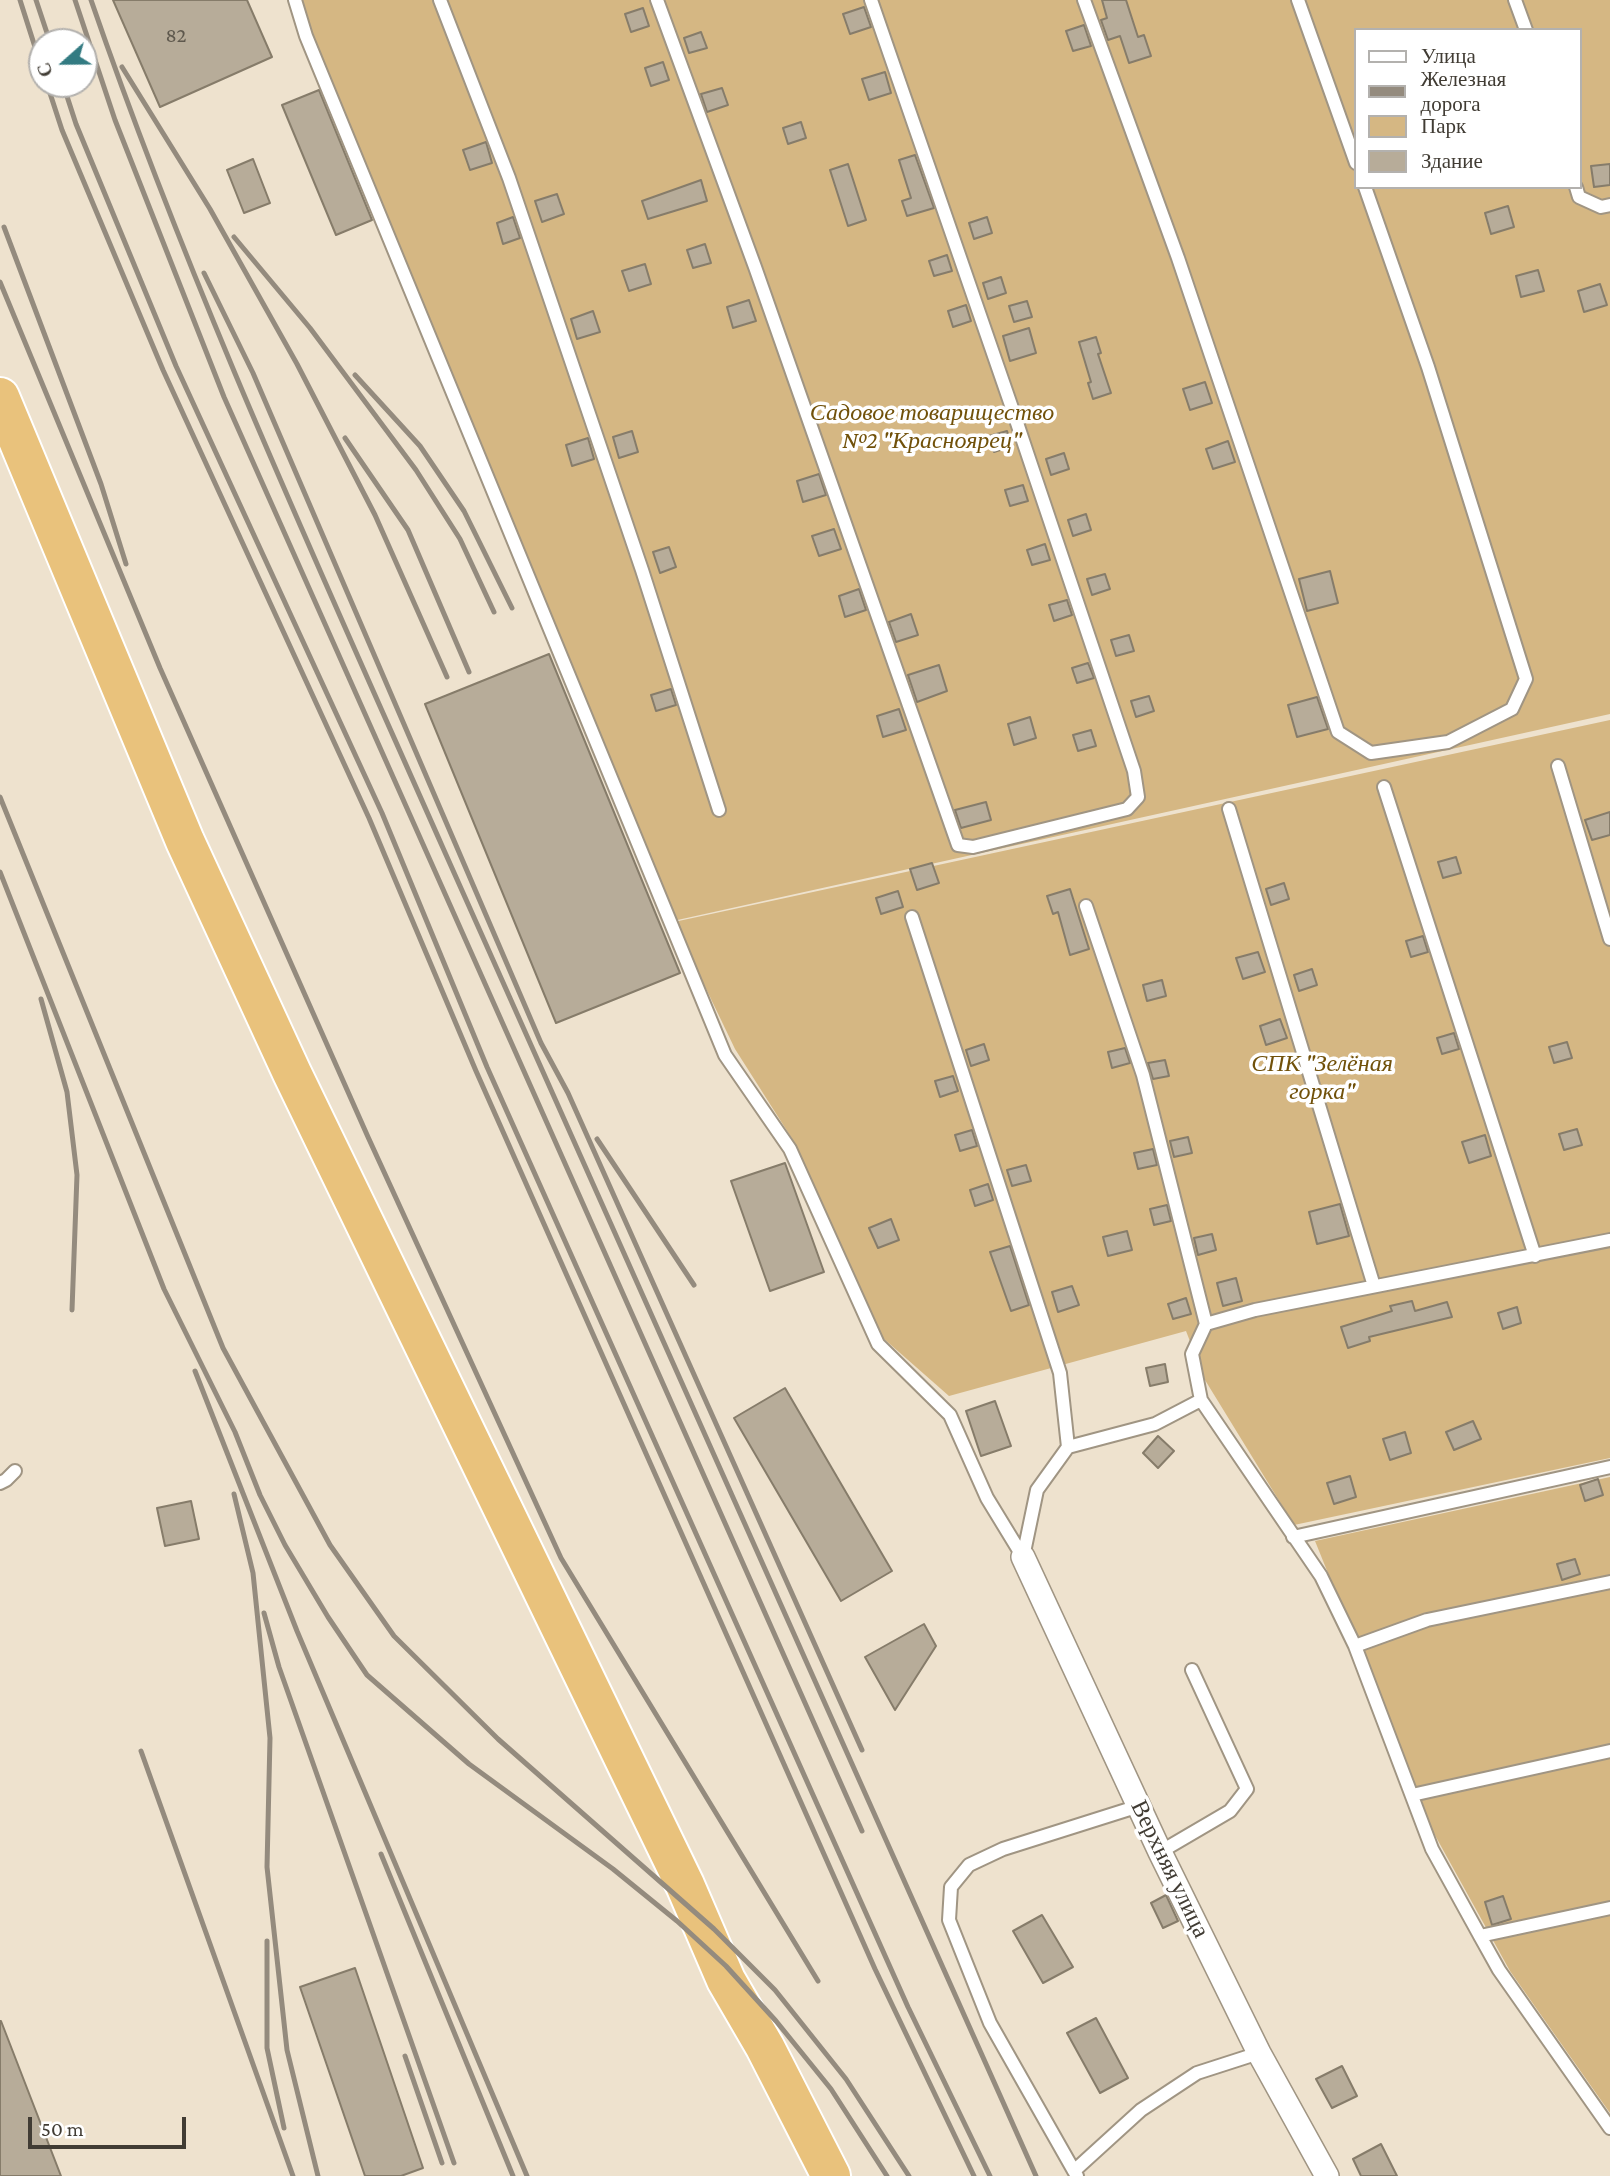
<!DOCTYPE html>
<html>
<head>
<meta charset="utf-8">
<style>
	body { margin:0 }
	#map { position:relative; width:1610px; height:2176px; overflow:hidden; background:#eee2ce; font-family:"Crimson Pro",serif }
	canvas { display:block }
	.legend { position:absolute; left:1354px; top:28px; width:228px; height:161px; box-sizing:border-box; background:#fff; border:2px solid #b3b1ae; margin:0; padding:9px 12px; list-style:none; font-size:21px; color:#413c34 }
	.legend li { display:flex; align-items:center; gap:14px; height:35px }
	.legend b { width:35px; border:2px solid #b3b1ae }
	.north { position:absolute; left:28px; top:28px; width:70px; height:70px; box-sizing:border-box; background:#fff; border:2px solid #b3b1ae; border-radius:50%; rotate:249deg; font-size:19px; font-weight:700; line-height:28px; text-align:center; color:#413c34 }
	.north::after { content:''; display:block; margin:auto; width:24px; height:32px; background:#337b82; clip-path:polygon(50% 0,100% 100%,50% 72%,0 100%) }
	.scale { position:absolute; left:28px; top:2117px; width:158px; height:32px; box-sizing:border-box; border:4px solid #413c34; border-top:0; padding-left:9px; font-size:21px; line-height:24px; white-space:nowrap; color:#413c34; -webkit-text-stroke:5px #fff; paint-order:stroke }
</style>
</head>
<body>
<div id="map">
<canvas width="1610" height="2176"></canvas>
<ul class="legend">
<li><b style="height:9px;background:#fff"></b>Улица</li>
<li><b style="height:9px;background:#948b7e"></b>Железная дорога</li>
<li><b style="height:19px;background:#d5b783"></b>Парк</li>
<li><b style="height:19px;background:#b7ac99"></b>Здание</li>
</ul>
<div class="north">С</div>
<div class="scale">50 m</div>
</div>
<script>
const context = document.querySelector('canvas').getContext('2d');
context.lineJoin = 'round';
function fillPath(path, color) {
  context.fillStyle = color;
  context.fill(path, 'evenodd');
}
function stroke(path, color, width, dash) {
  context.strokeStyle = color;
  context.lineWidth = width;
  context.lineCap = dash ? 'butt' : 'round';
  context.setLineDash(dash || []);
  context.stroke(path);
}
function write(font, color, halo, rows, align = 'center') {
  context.font = font + ' "Crimson Pro",serif';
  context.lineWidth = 7;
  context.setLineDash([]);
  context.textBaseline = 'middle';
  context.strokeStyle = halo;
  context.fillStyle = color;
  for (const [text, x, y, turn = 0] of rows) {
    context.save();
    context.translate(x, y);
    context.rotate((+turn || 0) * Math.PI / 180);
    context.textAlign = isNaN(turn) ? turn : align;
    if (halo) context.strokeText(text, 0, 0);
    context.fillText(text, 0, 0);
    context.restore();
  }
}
fillPath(new Path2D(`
	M301 0H1610V714L673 921 312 38ZM1356 30H1580V187H1356Z
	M1610 720V1458L1294 1525 1205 1380 1186 1331 949 1396 883 1338 796 1145 735 1049 674 922Z
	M1610 1477V2113L1510 1971 1431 1828 1315 1541Z`), '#d5b783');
const building = new Path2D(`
	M113 0H247L272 57 160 107Z
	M1102 0H1126L1138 37 1144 35 1151 56 1129 63 1120 36 1108 40 1101 20 1107 18Z
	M864 7 871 27 850 34 843 14Z
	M643 8 649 26 631 32 625 14Z
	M1084 25 1091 46 1073 51 1066 31Z
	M701 32 707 48 689 53 684 38Z
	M663 62 669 80 651 86 645 68Z
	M885 72 891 93 869 100 862 79Z
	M722 88 728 105 707 112 701 94Z
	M319 90 372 220 336 235 282 105Z
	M801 122 806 138 788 144 783 128Z
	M486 142 492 163 470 170 463 150Z
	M915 155 934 208 907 216 902 201 911 198 899 160Z
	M253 159 270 203 244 213 227 170Z
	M848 164 866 220 848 226 830 170Z
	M1610 164V185L1594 187 1591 166Z
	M701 180 707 201 648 219 642 201Z
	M557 194 564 214 542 222 535 201Z
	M1508 206 1514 227 1491 234 1485 213Z
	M513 217 520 238 503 244 497 223Z
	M987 217 992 233 974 239 969 223Z
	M705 244 711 263 693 268 687 250Z
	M947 255 952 271 934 276 929 261Z
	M645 264 651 284 629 291 622 271Z
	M1538 270 1544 291 1521 297 1516 276Z
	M1001 277 1006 293 988 299 983 283Z
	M1600 284 1607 305 1584 312 1578 291Z
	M749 300 756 321 733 328 727 307Z
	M1027 301 1032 317 1014 322 1009 306Z
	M966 305 971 321 953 327 948 311Z
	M593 311 600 332 577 339 571 319Z
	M1029 328 1036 353 1010 361 1003 336Z
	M1096 337 1101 353 1098 354 1111 393 1093 399 1088 383 1091 382 1079 342Z
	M1205 382 1212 403 1190 410 1183 389Z
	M632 431 638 452 619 458 613 437Z
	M1007 431 1012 446 994 452 989 436Z
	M588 438 594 459 572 466 566 445Z
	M1228 441 1235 462 1213 469 1206 449Z
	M1064 453 1069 469 1051 475 1046 459Z
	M819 474 826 495 803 502 797 481Z
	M1023 485 1028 501 1010 506 1005 490Z
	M1086 514 1091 530 1073 536 1068 520Z
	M834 529 841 549 819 556 812 536Z
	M1045 544 1050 560 1032 565 1027 550Z
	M669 547 676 567 660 573 653 552Z
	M1330 571 1338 603 1307 611 1299 579Z
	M1105 574 1110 589 1092 595 1087 579Z
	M859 589 866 610 845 617 839 596Z
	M1067 600 1072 615 1054 621 1049 605Z
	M911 614 918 635 896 642 889 622Z
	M1129 635 1134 651 1116 656 1111 640Z
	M549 654 680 973 556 1023 425 704Z
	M1088 663 1094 678 1077 683 1072 668Z
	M939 665 947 691 917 702 908 675Z
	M671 689 676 705 656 711 651 695Z
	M1149 696 1154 711 1136 717 1131 701Z
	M1317 697 1328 729 1297 737 1288 705Z
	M899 709 906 730 883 737 877 716Z
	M1030 717 1036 738 1014 745 1008 724Z
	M1091 730 1096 746 1078 751 1073 735Z
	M986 802 991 820 961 828 955 810Z
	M1610 812V835L1592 840 1585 820Z
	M1456 857 1461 873 1443 878 1438 862Z
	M932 863 939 883 917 890 910 869Z
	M1284 883 1289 899 1271 905 1266 889Z
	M1070 889 1089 949 1070 955 1058 912 1053 914 1047 896Z
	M898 891 903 907 881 914 876 898Z
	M1423 936 1428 952 1411 957 1406 941Z
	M1258 952 1265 972 1243 979 1236 958Z
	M1312 969 1317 985 1299 991 1294 975Z
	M1162 980 1166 996 1147 1001 1143 985Z
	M1280 1019 1287 1038 1266 1045 1260 1026Z
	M1454 1033 1459 1049 1442 1054 1437 1038Z
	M1567 1042 1572 1058 1554 1063 1549 1047Z
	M984 1044 989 1060 971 1066 966 1050Z
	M1125 1048 1130 1063 1112 1068 1108 1052Z
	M1165 1060 1169 1076 1153 1079 1148 1063Z
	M953 1076 958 1091 940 1097 935 1081Z
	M1577 1129 1582 1145 1564 1150 1559 1134Z
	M972 1130 977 1146 960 1151 955 1135Z
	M1485 1135 1491 1156 1469 1163 1462 1142Z
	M1188 1137 1192 1153 1174 1157 1170 1141Z
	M1153 1149 1157 1165 1138 1169 1134 1153Z
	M785 1163 824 1272 770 1291 731 1181Z
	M1026 1165 1031 1181 1012 1186 1007 1170Z
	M988 1184 993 1200 975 1206 970 1190Z
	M1340 1204 1349 1236 1317 1244 1309 1212Z
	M1167 1205 1171 1221 1154 1225 1150 1209Z
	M891 1219 899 1240 878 1248 869 1228Z
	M1127 1231 1132 1250 1108 1256 1103 1237Z
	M1212 1234 1216 1250 1198 1255 1194 1238Z
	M1010 1246 1029 1305 1011 1311 990 1252Z
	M1236 1278 1242 1301 1223 1306 1217 1283Z
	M1072 1286 1079 1305 1058 1312 1052 1292Z
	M1186 1298 1191 1314 1173 1319 1168 1304Z
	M1412 1301 1415 1311 1447 1302 1452 1317 1369 1337 1370 1341 1348 1348 1341 1327 1392 1311 1390 1306Z
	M1517 1307 1521 1323 1503 1329 1498 1313Z
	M1165 1364 1168 1382 1150 1386 1146 1368Z
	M785 1388 892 1571 841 1601 734 1418Z
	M995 1401 1011 1446 981 1456 966 1411Z
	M1473 1421 1481 1439 1454 1450 1446 1432Z
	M1405 1432 1411 1453 1390 1460 1383 1439Z
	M1158 1436 1174 1451 1158 1468 1143 1453Z
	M1350 1476 1356 1497 1334 1504 1327 1483Z
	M1598 1479 1603 1495 1585 1501 1580 1485Z
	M191 1501 199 1539 165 1546 157 1508Z
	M1575 1559 1580 1574 1562 1580 1557 1564Z
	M924 1624 936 1646 895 1710 865 1657Z
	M1166 1895 1178 1921 1163 1928 1151 1903Z
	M1503 1896 1511 1919 1492 1925 1485 1902Z
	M1042 1915 1073 1967 1043 1983 1013 1931Z
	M355 1968 423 2168 401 2176H365L300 1987Z
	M1096 2018 1128 2078 1100 2093 1067 2033Z
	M0 2021H1L61 2176H0Z
	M1342 2066 1357 2096 1332 2108 1316 2079Z
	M1381 2144 1397 2176H1361L1353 2159Z`);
fillPath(building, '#b7ac99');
stroke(building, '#867c6a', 2);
const lane = new Path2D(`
	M295 0 306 36 725 1055 790 1149 878 1344 950 1415 987 1498 1023 1557
	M440 0 509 178 642 570 719 810
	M657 0 755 267 958 845 973 847 1127 809 1138 797 1134 771 1012 408 871 0
	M1084 0 1178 258 1338 732 1371 753 1448 742 1512 709 1526 679 1428 367 1365 187
	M1298 0 1356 163
	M1515 0 1526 30
	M1576 187 1579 197 1601 207 1610 205
	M1558 766 1610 939
	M1384 787 1535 1256
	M1229 809 1374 1286
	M1086 906 1143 1075 1206 1324
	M912 917 1060 1373 1068 1447
	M1201 1400 1192 1354 1206 1324 1255 1310 1610 1240
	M0 1483 6 1480 15 1471
	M1293 1537 1610 1467
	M1023 1557 1037 1490 1068 1447 1155 1424 1201 1400 1321 1576 1355 1646 1432 1849 1480 1936 1499 1970 1610 2128
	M1355 1646 1427 1620 1610 1582
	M1412 1795 1610 1751
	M1160 1852 1230 1811 1247 1789 1192 1670
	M1480 1936 1610 1908
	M1074 2171 990 2023 949 1920 951 1887 969 1865 1003 1849 1139 1806
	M1077 2176 1074 2171 1141 2110 1197 2073 1259 2053`);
const street = new Path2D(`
	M1023 1557 1160 1852 1259 2053 1327 2176`);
const highway = new Path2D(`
	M0 397 185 841 292 1073 685 1885 726 1980 765 2047 831 2176`);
stroke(lane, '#a09583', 16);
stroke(street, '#a09583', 26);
stroke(highway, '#fff', 42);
stroke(lane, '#fff', 12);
stroke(street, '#fff', 23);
stroke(highway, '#e9c27c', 38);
stroke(new Path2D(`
	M20 0 42 69
	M36 0 50 42
	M75 0 115 120 224 397 862 1831
	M91 0C191 290 319 568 443 848 639 1291 840 1733 1036 2176
	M122 67 210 209 297 364 375 515 447 677
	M47 84 62 130 163 370 369 818 476 1071 875 1969 974 2176
	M63 84 76 124 176 366 382 813 487 1067 908 2007 990 2176
	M4 227 101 484 126 564
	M234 237 310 328 416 470 460 539 494 612
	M204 273 253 373 541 1043 568 1093 862 1750
	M0 282 160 668 368 1137 561 1558 818 1981
	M355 375 420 446 464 511 512 608
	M345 438 408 530 469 672
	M0 797 223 1348 330 1545 394 1636 498 1739 714 1929 775 1990 846 2079 909 2176
	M0 872 164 1289 235 1432 260 1495 285 1545 328 1617 367 1675 469 1764 613 1869 677 1921 726 1966 776 2021 831 2089 887 2176
	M41 999 67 1092 77 1175 72 1310
	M597 1139 694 1285
	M195 1371 297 1631 527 2176
	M234 1494 253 1573 270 1738 267 1867 287 2050 318 2176
	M264 1613 279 1667 454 2163
	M141 1751 293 2176
	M381 1854 513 2176
	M267 1941V2048L284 2128
	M405 2056 442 2163`), '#948b7e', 5);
write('21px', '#5e584d', null, [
	["82",176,36]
]);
write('italic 24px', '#71510a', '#fff', [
	["Садовое товарищество",932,413],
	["№2 \"Красноярец\"",932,441],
	["СПК \"Зелёная",1322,1064],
	["горка\"",1322,1092]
]);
write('24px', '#413c34', '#fff', [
	["Верхняя улица",1170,1869,64]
]);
</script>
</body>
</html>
